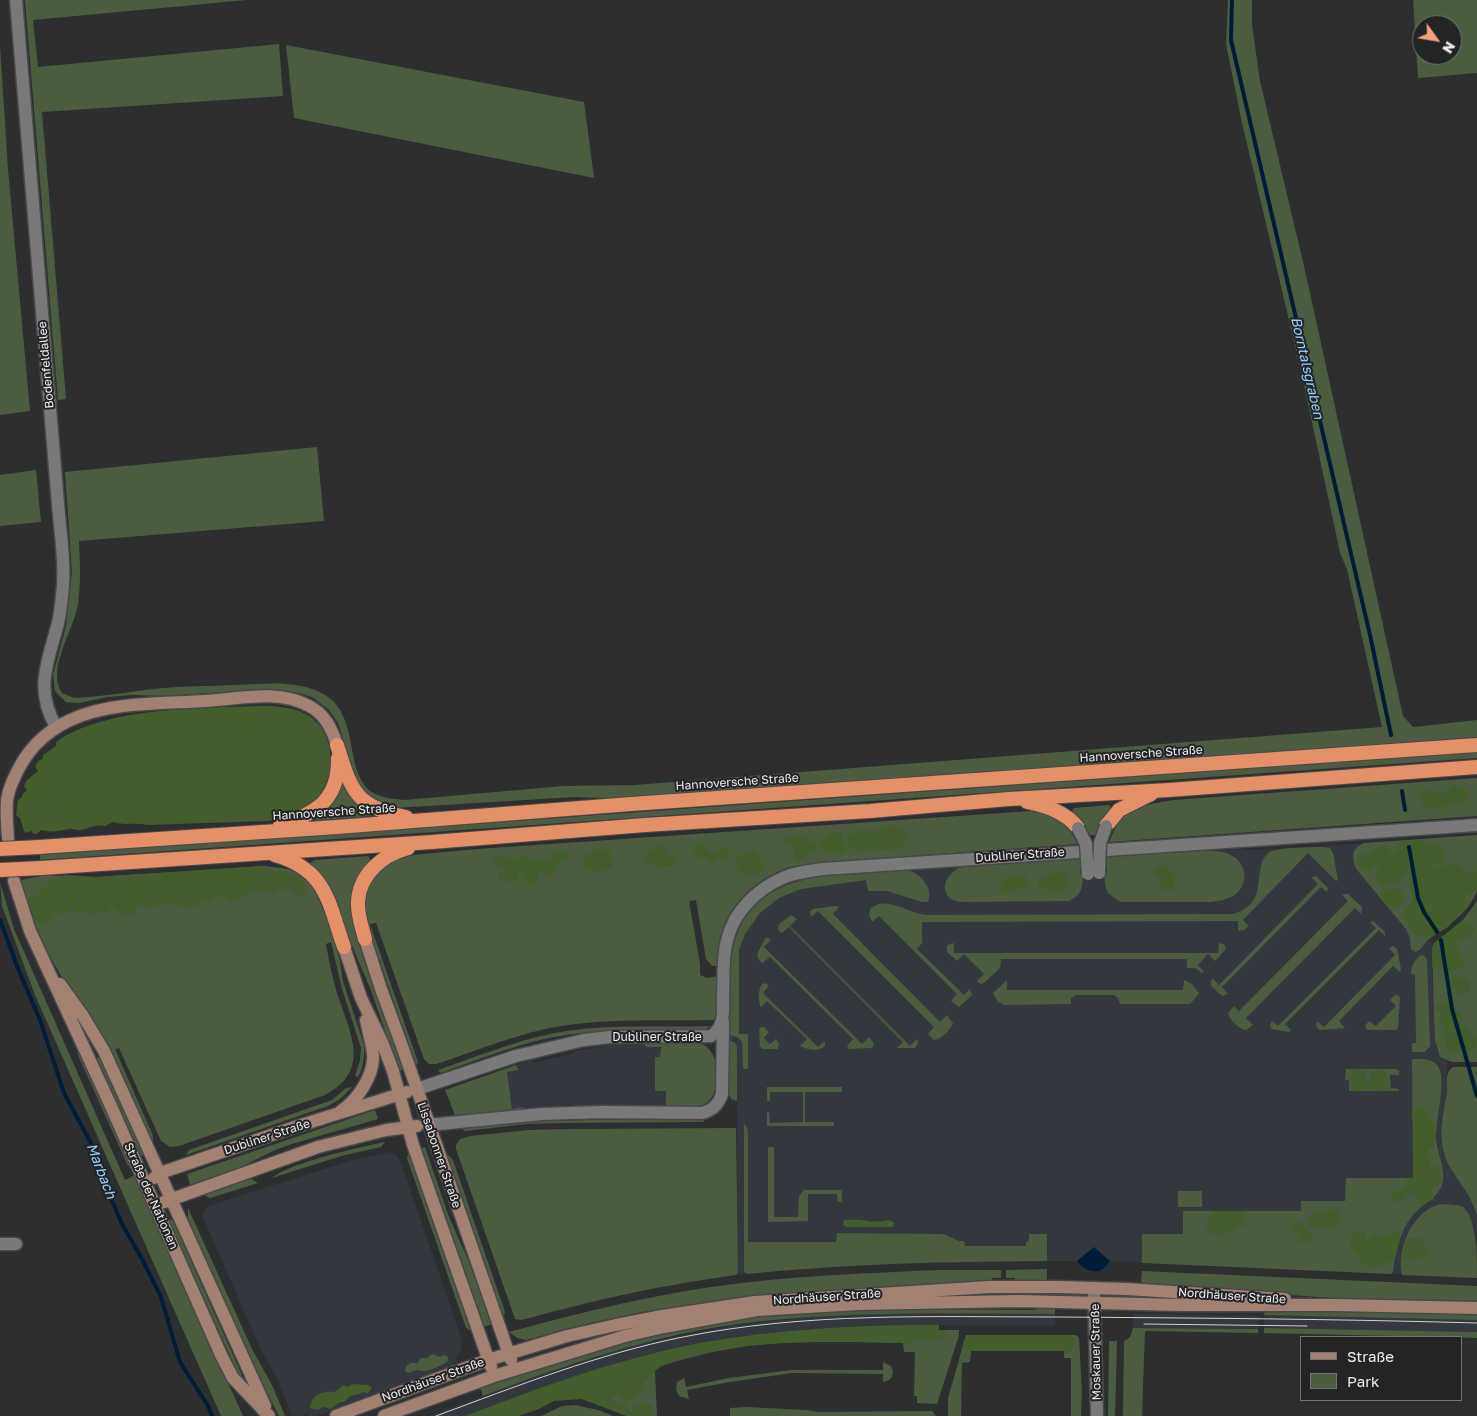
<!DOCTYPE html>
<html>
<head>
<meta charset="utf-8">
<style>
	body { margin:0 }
	#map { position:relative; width:1477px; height:1416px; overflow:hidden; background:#2d2e30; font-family:"Golos Text",sans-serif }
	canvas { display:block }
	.legend { position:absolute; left:1300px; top:1336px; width:162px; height:65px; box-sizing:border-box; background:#232426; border:1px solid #737476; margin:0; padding:6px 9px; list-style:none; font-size:15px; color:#ebeced }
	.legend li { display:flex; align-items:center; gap:10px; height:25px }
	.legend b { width:25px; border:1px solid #737476 }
	.north { position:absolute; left:1412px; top:15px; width:50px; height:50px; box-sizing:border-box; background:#232426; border:1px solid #737476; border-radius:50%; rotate:122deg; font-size:14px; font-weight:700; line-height:20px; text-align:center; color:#ebeced }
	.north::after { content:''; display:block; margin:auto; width:18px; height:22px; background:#efa377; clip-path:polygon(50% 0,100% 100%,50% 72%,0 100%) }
</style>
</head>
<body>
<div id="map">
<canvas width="1477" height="1416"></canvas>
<ul class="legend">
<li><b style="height:6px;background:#a08174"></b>Straße</li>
<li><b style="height:14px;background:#4c5c40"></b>Park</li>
</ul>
<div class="north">N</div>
</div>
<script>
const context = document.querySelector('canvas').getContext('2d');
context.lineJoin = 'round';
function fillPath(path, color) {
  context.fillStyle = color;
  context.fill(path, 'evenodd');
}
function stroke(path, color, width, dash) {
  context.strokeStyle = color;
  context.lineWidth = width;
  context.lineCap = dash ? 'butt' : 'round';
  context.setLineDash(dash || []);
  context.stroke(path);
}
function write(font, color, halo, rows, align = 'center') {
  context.font = font + ' "Golos Text",sans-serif';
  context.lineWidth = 4;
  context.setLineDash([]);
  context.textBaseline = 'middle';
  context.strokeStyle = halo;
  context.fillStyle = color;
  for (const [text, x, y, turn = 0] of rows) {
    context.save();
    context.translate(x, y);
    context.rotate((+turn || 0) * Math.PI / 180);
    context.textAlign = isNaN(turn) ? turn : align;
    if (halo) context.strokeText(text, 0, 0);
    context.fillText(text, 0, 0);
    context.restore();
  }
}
fillPath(new Path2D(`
	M1364 843 1428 939 1433 944 1432 968 1435 1040 1439 1055 1447 1061V1086L1442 1128 1443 1152 1451 1170 1464 1187 1477 1215V1278L1111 1261 1104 1269 1096 1272 1087 1271 1077 1261H1047L861 1265 813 1267 736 1275 738 1272 737 1046 734 1042 729 1040 730 965 734 942 741 925 754 906 768 895 795 882 833 875 1080 858 1081 874 1107 873 1200 850H1278Z
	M620 1043H644L647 1047 661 1046 660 1057H655V1091H666V1107L573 1108V1105L512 1109 507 1072 517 1070 516 1065 532 1060V1063L572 1054 573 1053 570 1052Z
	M389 1152 397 1155 401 1163 462 1340 461 1351 456 1358 457 1362 453 1363 454 1366 317 1416H309L308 1413 301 1416H292L277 1378 261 1350 202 1215 205 1209 211 1205 350 1161Z
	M872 1314H1055V1326L920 1325 801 1330 745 1336 699 1344 630 1360 579 1375 465 1416H429L571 1364 638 1344 736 1325 822 1316Z
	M1133 1314 1259 1316 1258 1329 1133 1328Z
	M1264 1315 1477 1320V1332L1264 1328Z`), '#33383f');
fillPath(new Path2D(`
	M25 0H247L33 20 38 67 279 44 283 96 42 112 66 399 58 400Z
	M1228 0H1252V25L1260 81 1304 266 1403 716 1413 727 1477 720V737L1161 761 644 796 626 799 575 797 395 808 383 805 366 796 350 771 342 735 338 723 328 709 312 697 298 693 258 690 165 696 132 695 108 697 79 703 66 702 55 691 53 675 66 626 72 572 65 472 317 447 324 521 79 541C80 562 81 583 78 604 74 630 46 669 62 693L74 698C100 697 127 692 153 689 180 686 209 686 236 685 266 684 298 679 325 695 362 717 342 776 375 794 384 798 394 799 404 800L564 786 634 785 1382 727 1347 569 1340 553 1300 366 1242 123 1226 44Z
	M1413 0H1477V73L1418 78ZM1422 25H1452V55H1422Z
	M286 45 584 102 594 178 294 118Z
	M0 46 8 169 30 411 0 415Z
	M36 470 41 522 0 526V475Z
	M1477 752V758L40 860V855Z
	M1477 778V816L1109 842 1116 826 1114 824C1135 805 1146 805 1173 800Z
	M343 782C349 796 358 806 371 813V816L315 821 316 818 323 811 340 783Z
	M1109 805 1111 808 1095 835H1090L1084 824 1072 812 1074 808Z
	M1031 811 1053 815 1071 827 1069 829 1078 844 816 863C808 864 798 865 790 867 759 877 732 901 722 931 719 942 719 954 718 966H712L706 959 696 900 689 901 700 964V975L707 978 718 976 717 1013 714 1020C663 1021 611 1018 561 1026 518 1033 477 1051 436 1064H429L424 1059 376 923 370 924 418 1062 416 1066 367 925 364 913 365 892 371 879 386 864 398 859 413 855 477 849Z
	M1477 835C1477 848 1477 879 1477 890 1470 912 1447 927 1429 939 1423 943 1423 950 1415 952L1411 949 1410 938 1406 929 1357 870C1352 859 1350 849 1364 843Z
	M1324 847 1330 848 1333 853 1338 880 1336 881 1308 853 1243 920 1249 926 1244 930 1238 931V921L922 922V939L923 942 917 949 964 995 970 989 972 995 959 1007 951 1001 957 994 879 916 872 922 869 915 870 909C886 894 909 914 927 915L1232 914C1273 904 1249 865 1270 852 1279 847 1313 847 1324 847Z
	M1200 850C1212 851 1224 850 1234 857 1248 866 1248 887 1233 896 1226 900 1218 901 1211 902H1121L1116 899 1108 893 1105 885 1104 873H1107V856Z
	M368 856 371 860 354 921 355 931 366 965 404 1069 399 1071 370 988 341 920 310 863 315 860Z
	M1080 858V874H1083C1083 887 1082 896 1068 901L960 902C936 898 943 873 962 867Z
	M264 866 288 869 300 874 312 884 328 920 340 961 343 981 364 1045C365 1056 363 1068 358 1077L355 1076 360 1060 361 1048 342 989 331 942 326 944C329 960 332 977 337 993 349 1031 373 1070 325 1095L179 1146 170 1147 161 1141 119 1048 115 1049 153 1136V1146L68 988 44 946 27 904 21 880 41 876 42 875 96 877Z
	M907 870C920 873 934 888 928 902H922L887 891H868L866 880 801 889 779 898 760 913 745 934 739 950V1034H748V1069H743L742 1041 737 1037 729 1035C729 1008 727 981 732 954 746 867 839 874 907 870Z
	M1314 876 1317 877 1328 888 1327 892 1321 887 1222 987 1228 994 1222 996 1211 986V981L1213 979 1219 985 1318 884 1312 878Z
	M0 882 14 929 125 1180 135 1175 243 1416H221L35 995 2 906Z
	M1344 894H1348L1362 907 1361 914 1355 908 1246 1018 1253 1025 1246 1030C1239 1029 1229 1020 1228 1013L1234 1006 1239 1011 1348 901 1342 895Z
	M1477 901V1062H1452L1440 1057 1435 1040 1434 1016 1432 948 1436 942 1463 920Z
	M835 906 839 907 833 914 940 1022 947 1015 953 1023C951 1029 941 1040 934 1040L928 1034 934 1027 818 911 811 917 810 912 813 909Z
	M791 915 797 919 790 926 910 1046 917 1039 918 1043 915 1048H897L903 1042 789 927 782 933 778 930 779 924Z
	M1373 921 1385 932V936L1379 930 1285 1024 1291 1030 1289 1032 1271 1029 1270 1025 1272 1021 1278 1026 1376 928 1370 922Z
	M766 937 771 940 764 947 862 1044 869 1037 874 1044 872 1048 849 1049 847 1046 853 1039 770 957 762 963 758 959 757 954Z
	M954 943V953H1218L1219 943 1224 944 1226 949 1215 961 1208 954 1198 965 1204 972 1202 973 1195 968H1187V959H1001L1000 968 984 983 981 984 977 981 984 974 964 954 957 961 947 952V945Z
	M1393 946 1397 949 1401 969 1400 972 1393 966 1339 1021 1345 1028 1319 1030 1316 1026 1317 1021 1324 1027 1395 955 1389 948Z
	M1421 955 1425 956 1427 960 1430 1046 1425 1052H1412V1043H1416L1415 975 1411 974C1411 966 1414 960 1421 955Z
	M1007 980V990H1183L1184 980 1192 984 1199 993 1192 1002 1189 1004H1120L1118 998 1114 995H1076L1071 998V1004L1005 1005 998 1002 993 993Z
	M766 983 769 986 763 993 818 1047 825 1041V1045C820 1052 809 1050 802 1047L800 1046 807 1039 767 1001 761 1007C758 1002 758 989 762 984Z
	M1395 995H1397L1400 997 1398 1028 1396 1030H1369L1366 1029 1365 1026 1369 1021 1376 1026 1396 1006 1390 1000Z
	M710 1026 705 1030C653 1030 601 1028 549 1038 512 1046 477 1060 441 1073L438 1070C475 1057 512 1042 550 1034 601 1023 658 1028 710 1026Z
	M761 1027H764L769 1032 764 1038 770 1044 776 1039 779 1043 778 1049H763L760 1047 759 1030Z
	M729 1040 734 1042 737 1046V1101L731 1099 729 1094Z
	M651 1042C665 1042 690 1039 702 1044 721 1051 723 1094 705 1104 695 1109 677 1106 666 1107V1091H655V1057H660L661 1047H647L644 1044Z
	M80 1052 130 1165 128 1166 77 1053Z
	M100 1055 146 1155 141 1156 97 1059Z
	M1412 1059C1422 1059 1434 1058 1439 1068 1446 1081 1436 1120 1436 1136 1436 1152 1447 1170 1442 1185 1437 1199 1425 1202 1416 1212 1400 1228 1396 1250 1393 1271L1392 1274 1142 1263V1234H1183V1211H1301V1201H1345L1346 1178H1413Z
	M516 1065 518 1070 507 1072 512 1109 523 1107 524 1110 455 1115 445 1090Z
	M1454 1067H1477V1215C1473 1205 1469 1195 1463 1187 1456 1176 1447 1166 1444 1153 1438 1133 1444 1111 1447 1091 1448 1082 1444 1071 1454 1067Z
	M1346 1069H1396L1399 1071V1075H1390V1088L1399 1089V1091H1349V1080H1345Z
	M352 1087 340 1099 328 1106 186 1155 189 1150 332 1100 346 1088Z
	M767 1087H842V1092H805V1122H834V1126H767V1112H769L770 1123 803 1122V1092H770V1101H767Z
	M375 1110 378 1119 292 1144 275 1150 241 1167 190 1185 187 1174Z
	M705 1118 704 1122 566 1123 527 1124 465 1131 461 1128 533 1121Z
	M744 1123 748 1130V1242H836L837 1233 943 1234 959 1241H964L965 1246H1026V1242L1029 1241V1234H1047V1261C947 1261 847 1264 747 1274L744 1271Z
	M736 1128 738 1272 736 1275C662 1285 594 1300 522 1320L515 1319 456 1149V1145L460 1139 470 1136 529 1130 566 1129Z
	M385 1142 381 1147 341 1156 272 1178C289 1163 360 1147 385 1142Z
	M425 1147 449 1217 469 1262 492 1324 483 1327 421 1149Z
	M768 1147H774V1217H798L799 1196 804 1190H842V1202H838L837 1194H808V1221L768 1222Z
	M409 1153 471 1331 466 1328 407 1158Z
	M446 1153 453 1160 505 1312 503 1319Z
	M250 1178 258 1183 210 1198 202 1194Z
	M1178 1191H1202V1207H1178Z
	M1440 1204C1447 1205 1457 1204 1463 1207 1477 1217 1477 1260 1477 1278L1402 1275C1396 1248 1413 1211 1440 1204Z
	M188 1208 252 1349 272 1385 285 1416H279L252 1364 189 1223 188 1218Z
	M170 1219 173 1221 242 1375V1378L239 1376 169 1221Z
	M1047 1269V1283H1015V1278H1006V1270Z
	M938 1270H1001V1278H992V1283L738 1299 642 1312 590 1323 526 1340 517 1338 509 1332C586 1311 662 1292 742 1283 807 1275 873 1273 938 1270Z
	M1142 1271 1477 1286V1301L1359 1300 1141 1284Z
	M1043 1307H1055V1314C949 1314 843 1310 738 1324 649 1336 566 1365 483 1396L480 1388 529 1371 640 1337 764 1315 878 1309 1034 1310Z
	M1265 1310 1477 1314V1320L1264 1315Z
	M939 1325V1330H959V1335L937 1404 917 1403V1396H914L915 1352H904L903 1343C844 1342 783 1339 723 1350 702 1354 681 1360 660 1366L655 1371 657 1416H627L582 1399H564L579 1375C619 1363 659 1351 700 1343 779 1329 859 1325 939 1325Z
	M1133 1328 1258 1329V1333L1145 1331 1142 1416H1123L1124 1341 1130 1337Z
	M1264 1328 1477 1332V1338L1264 1333Z
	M966 1335H1076L1079 1338 1082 1391 1081 1416H1071V1358H1064V1351H971L970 1362 962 1363 961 1416H948V1398Z
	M1109 1341H1117L1115 1416H1108Z
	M432 1354 440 1357 444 1355 448 1357V1361C441 1366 425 1374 417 1370L408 1373 405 1371 406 1366 411 1363H417L421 1358H427Z
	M883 1362 891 1366C895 1374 892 1381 883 1382V1374L792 1373 730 1382 687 1390 689 1399 679 1396 676 1390 677 1382 684 1378 686 1387 729 1378 791 1370H883Z
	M575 1405 598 1410 613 1416H541L562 1406Z
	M746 1407 807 1410 818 1412 932 1411 936 1416H730V1408Z`), '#4c5c40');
fillPath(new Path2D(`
	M260 706C278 706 297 707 312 718 336 736 336 779 316 800 312 805 293 816 287 818 272 822 253 821 238 822 207 823 176 824 146 825 136 822 124 826 113 822L105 826C96 824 89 828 81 830 77 831 73 828 69 829 57 831 54 833 41 830L38 833 34 834 31 831 26 833 24 831 20 818 16 815 18 800 22 797 23 793 27 791 24 786 27 780 38 771 35 766 39 760 43 759V755C45 753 52 749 56 746V742C105 707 201 708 260 706Z
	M1453 784 1457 785 1458 788 1466 789 1468 795 1466 800 1462 802 1461 805 1451 802 1449 807 1443 806 1436 810 1431 807H1425L1419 798 1422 791 1432 790 1437 793 1440 791 1444 793Z
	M888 826C898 825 902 830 908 835V840L904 842 905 846 903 848 894 847 892 850H882L879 848 873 850 870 848C863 854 855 850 849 845L847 841 850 834 863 830C868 833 873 829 879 831L882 828H885Z
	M836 832 841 833 847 850 843 855 840 856 837 851 830 853 828 851 822 849 817 841 819 839H827L829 836Z
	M791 836 807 838 811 842 817 844V848L812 853H808L805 859 796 860 793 855 795 848 784 844 785 839Z
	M1404 840H1420L1423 844 1432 846 1435 844 1444 849V852L1442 857 1444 860 1442 863 1431 866 1432 868C1439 867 1448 866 1454 863L1460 865 1464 871H1477V889L1475 892 1469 895 1462 892 1465 896 1466 907 1448 927 1428 939C1412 935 1409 927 1404 913L1407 907 1413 902V896L1408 885 1410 880 1409 871 1410 867 1406 868V872L1395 885 1392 883 1385 887 1377 882 1378 877 1376 874 1377 869 1383 861 1375 864 1372 869 1365 870 1357 864 1358 857C1363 854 1367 855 1372 852L1371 849 1384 846 1389 847 1390 853 1396 851Z
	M699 841 703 843 704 847 711 852H717L722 848 728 849V857L723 860 718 859 714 863H709L706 856 700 858 696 856V852L693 850V847Z
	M658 845 665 846 670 855 677 860 673 866H663L657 868 654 865 645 861V857L650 850 655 849Z
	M597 849 609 850 610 858 612 862V867C601 872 589 874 583 864L585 856Z
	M564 850 570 853 571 857 568 860 563 859 557 867 554 875 548 876 542 872 538 874 537 882 534 885H531L523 880V874L519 873 517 880 512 883 505 880H500L497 877 499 873 505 870 496 869 492 861 497 855 502 858 511 857 517 861H519V858L525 854 528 859H532L535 862 541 857 545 860 550 858 552 855Z
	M753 851 759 855 764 869C756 878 750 873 740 874L739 868 735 865C738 852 743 854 753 851Z
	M1159 865H1165L1176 876 1174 882 1175 887 1171 891 1167 889 1162 890 1159 881V878L1153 875V869Z
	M264 866 275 872 280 870 283 872 286 871 289 874H297L303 879 307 889 305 894 299 897 290 890H283L282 887 275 889 276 892 272 894 265 892 260 895 253 889 249 893 244 894 240 901 231 902 227 899 226 894 217 898 214 896 209 903 204 899 199 905 195 904 192 909 188 910 183 906H179L177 903 168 905 163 902 150 908H145L142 904 138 906 133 915C125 917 118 913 112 907 108 912 105 914 99 911L93 915 89 914 85 909 81 912H77L72 908 66 914 53 913 54 917 48 922 39 924 35 921 32 920 29 911 31 907 27 902 28 898 37 895 50 882 66 875 96 877Z
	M1062 871 1067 876 1066 882 1068 885 1064 890 1049 892 1048 888 1039 887 1037 882 1043 877 1047 878 1048 874 1050 873 1059 874Z
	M1021 873 1027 877V886L1023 888 1018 886C1015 893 1007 895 1001 892L999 888 1003 880 1012 876 1015 877Z
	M1394 888 1400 891 1405 898 1399 907H1390L1383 900 1381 893 1382 891Z
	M1463 920 1473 925 1476 931 1471 933 1469 937 1460 941V943L1454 942 1464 963 1463 967 1453 972H1448L1438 966 1432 968 1433 944Z
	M1454 975 1459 978 1461 977 1469 981 1471 984 1470 990 1463 995 1456 993 1455 988 1450 985 1449 981Z
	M1441 1004 1453 1007 1458 1012 1460 1013V1015L1464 1018 1461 1024 1477 1037 1476 1048 1468 1051 1460 1050 1456 1054 1449 1053 1445 1041 1448 1038 1444 1039 1442 1034 1444 1028 1443 1023 1438 1021 1441 1014 1435 1010V1006Z
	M1349 1069H1362L1366 1072V1078L1368 1080 1365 1089 1361 1091 1351 1090V1082L1347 1078Z
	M1383 1070 1386 1071 1387 1078H1390L1391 1089 1383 1091 1369 1089 1367 1085 1372 1080 1369 1077 1371 1071Z
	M1415 1109H1423L1428 1114 1426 1124 1429 1121 1437 1122 1435 1146 1428 1150V1155H1430V1167L1431 1168 1435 1165 1440 1168 1439 1173 1442 1177 1441 1183 1430 1189 1433 1193 1434 1199 1421 1205 1416 1195 1412 1197 1407 1193 1405 1199 1399 1203 1392 1200 1393 1192 1404 1189V1178H1413V1126L1416 1123 1412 1118V1112Z
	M1333 1209H1337L1340 1215 1339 1218 1340 1222 1338 1225 1327 1228 1322 1225 1317 1229 1308 1225 1307 1219 1312 1214 1317 1215 1321 1211Z
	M1213 1211H1245L1244 1219 1247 1220 1246 1225 1243 1226 1240 1225 1234 1231 1230 1229 1226 1234 1222 1235 1219 1233 1215 1235 1210 1233V1230L1205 1227V1224L1208 1221V1218L1213 1215Z
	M844 1220C852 1220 864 1219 870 1222L873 1221C880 1224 887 1217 894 1223L893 1227H847L843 1225Z
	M1301 1222 1313 1235 1309 1241 1301 1243 1298 1239 1301 1233H1292L1291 1228C1294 1224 1296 1222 1301 1222Z
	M1357 1231 1364 1232 1368 1242 1374 1236 1382 1239 1394 1232 1401 1236 1395 1258 1389 1263 1382 1262 1378 1267C1369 1266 1358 1263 1358 1252L1352 1251C1350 1245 1350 1239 1352 1233Z
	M1407 1238 1413 1239 1420 1238 1425 1242V1247L1429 1250 1428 1251 1430 1253 1428 1255H1424L1422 1258 1416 1257 1413 1260 1408 1258 1402 1259Z
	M939 1325V1330H947C941 1351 920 1334 904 1346L903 1343C827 1342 733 1337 662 1366 659 1367 646 1379 645 1381 643 1384 644 1388 641 1391 637 1396 631 1398 625 1401L617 1394 611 1398 614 1402 623 1403 632 1413 634 1406 642 1403 651 1404 653 1416H627L582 1399 554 1401 539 1409 519 1416H465C541 1387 620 1358 701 1343 779 1330 859 1325 939 1325Z
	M971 1335H1069L1076 1338 1077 1341 1074 1347 1070 1349 1068 1354H1064V1351L1061 1347 1057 1351H971L966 1350 963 1345 964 1340 969 1338Z
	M352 1384 368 1385 372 1388 368 1393 362 1392 360 1394 350 1396 344 1402H340L331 1409 323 1407 318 1410 310 1408C312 1393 323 1391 335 1392L343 1385 348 1387Z`), '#435d2d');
fillPath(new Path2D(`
	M1094 1247 1110 1261C1101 1276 1087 1274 1077 1261Z`), '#001d37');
stroke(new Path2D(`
	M1232 0 1231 40 1370 635 1391 735
	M1402 791 1405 810
	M1409 847 1418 898 1424 912 1437 932
	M0 920 19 971 40 1020 64 1093 100 1160 105 1184 122 1224 142 1259 161 1297 180 1362 208 1406 212 1416
	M1441 940 1452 1009 1477 1096`), '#001d37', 4);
const minor = new Path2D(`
	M1107 850 1477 825
	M417 1089 516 1056 584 1040 610 1037 711 1036C725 1027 723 1012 723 998 724 978 722 959 727 940 734 911 758 888 785 877 797 872 811 871 823 869L1079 852
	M428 1125 542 1114 602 1112 702 1113C713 1110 718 1105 722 1094L723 1022
	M0 1244H16`);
const tertiary = new Path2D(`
	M16 0 58 504C60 530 65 559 63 585 62 597 61 611 58 623 48 662 34 688 56 727
	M1094 1288 1097 1416`);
const secondary = new Path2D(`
	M8 838C7 825 6 812 7 800 9 786 16 773 23 761 62 699 140 705 205 701 238 699 278 689 309 706 325 714 332 729 337 745
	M14 881 30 931 110 1104 222 1357 233 1378 269 1416
	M365 939 381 989 402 1046 511 1360
	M344 947 361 998 382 1042 393 1071 413 1145 491 1367
	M60 984 83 1016 104 1051 265 1406
	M341 1111C358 1100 374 1075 373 1055 372 1043 368 1031 366 1020
	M154 1178 160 1173 298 1126 407 1092
	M164 1202 318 1147 386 1130 417 1126
	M336 1416 488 1360 567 1336 616 1325 662 1316 755 1302 989 1287H1059L1126 1289 1285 1299
	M384 1416 494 1376 625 1336 664 1327 757 1310 858 1304 1019 1301 1180 1305H1335L1477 1308`);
const trunk = new Path2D(`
	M337 745C351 790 355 807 406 817
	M1027 802C1046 806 1066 812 1078 828
	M280 826C315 813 339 801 338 758
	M1106 826 1119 810 1151 794
	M39 847 337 827 631 804 1477 745
	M275 855C327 870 328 902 344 947
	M41 868 432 842 645 825 870 811 1009 799 1169 790 1477 767
	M365 939C362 927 357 914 358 901 360 873 383 855 408 848`);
stroke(minor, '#48494b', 15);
stroke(tertiary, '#48494b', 15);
stroke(secondary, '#48494b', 15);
stroke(trunk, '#48494b', 16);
stroke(minor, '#77797b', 12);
stroke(tertiary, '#77797b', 12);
stroke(secondary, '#a08174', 12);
stroke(trunk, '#e49068', 14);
stroke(new Path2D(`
	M1144 1324 1307 1326
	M436 1416C517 1386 598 1354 683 1337 807 1312 932 1317 1058 1317 1198 1318 1337 1319 1477 1323`), '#cfd0d2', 1);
const minorBridge = new Path2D(`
	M1078 828 1086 844 1088 874
	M1099 873 1100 843 1106 826`);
const trunkBridge = new Path2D(`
	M0 849 39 847
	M0 870 41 868`);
stroke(minorBridge, '#48494b', 15, []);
stroke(trunkBridge, '#48494b', 16, []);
stroke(minorBridge, '#77797b', 12);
stroke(trunkBridge, '#e49068', 14);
write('12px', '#ebeced', '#232426', [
	["Bodenfeldallee",46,365,-95],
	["Hannoversche Straße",1141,754,-4],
	["Hannoversche Straße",737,782,-4],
	["Hannoversche Straße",334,812,-4],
	["Dubliner Straße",1020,855,-4],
	["Dubliner Straße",657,1037],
	["Dubliner Straße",267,1137,-18],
	["Lissabonner Straße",439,1155,71],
	["Straße der Nationen",151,1196,66],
	["Nordhäuser Straße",1232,1296,4],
	["Nordhäuser Straße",827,1297,-4],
	["Moskauer Straße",1096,1352,-91],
	["Nordhäuser Straße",433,1380,-20]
]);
write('italic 14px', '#98cdfc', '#232426', [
	["Borntalsgraben",1307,368,77],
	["Marbach",101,1171,69]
]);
</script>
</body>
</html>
